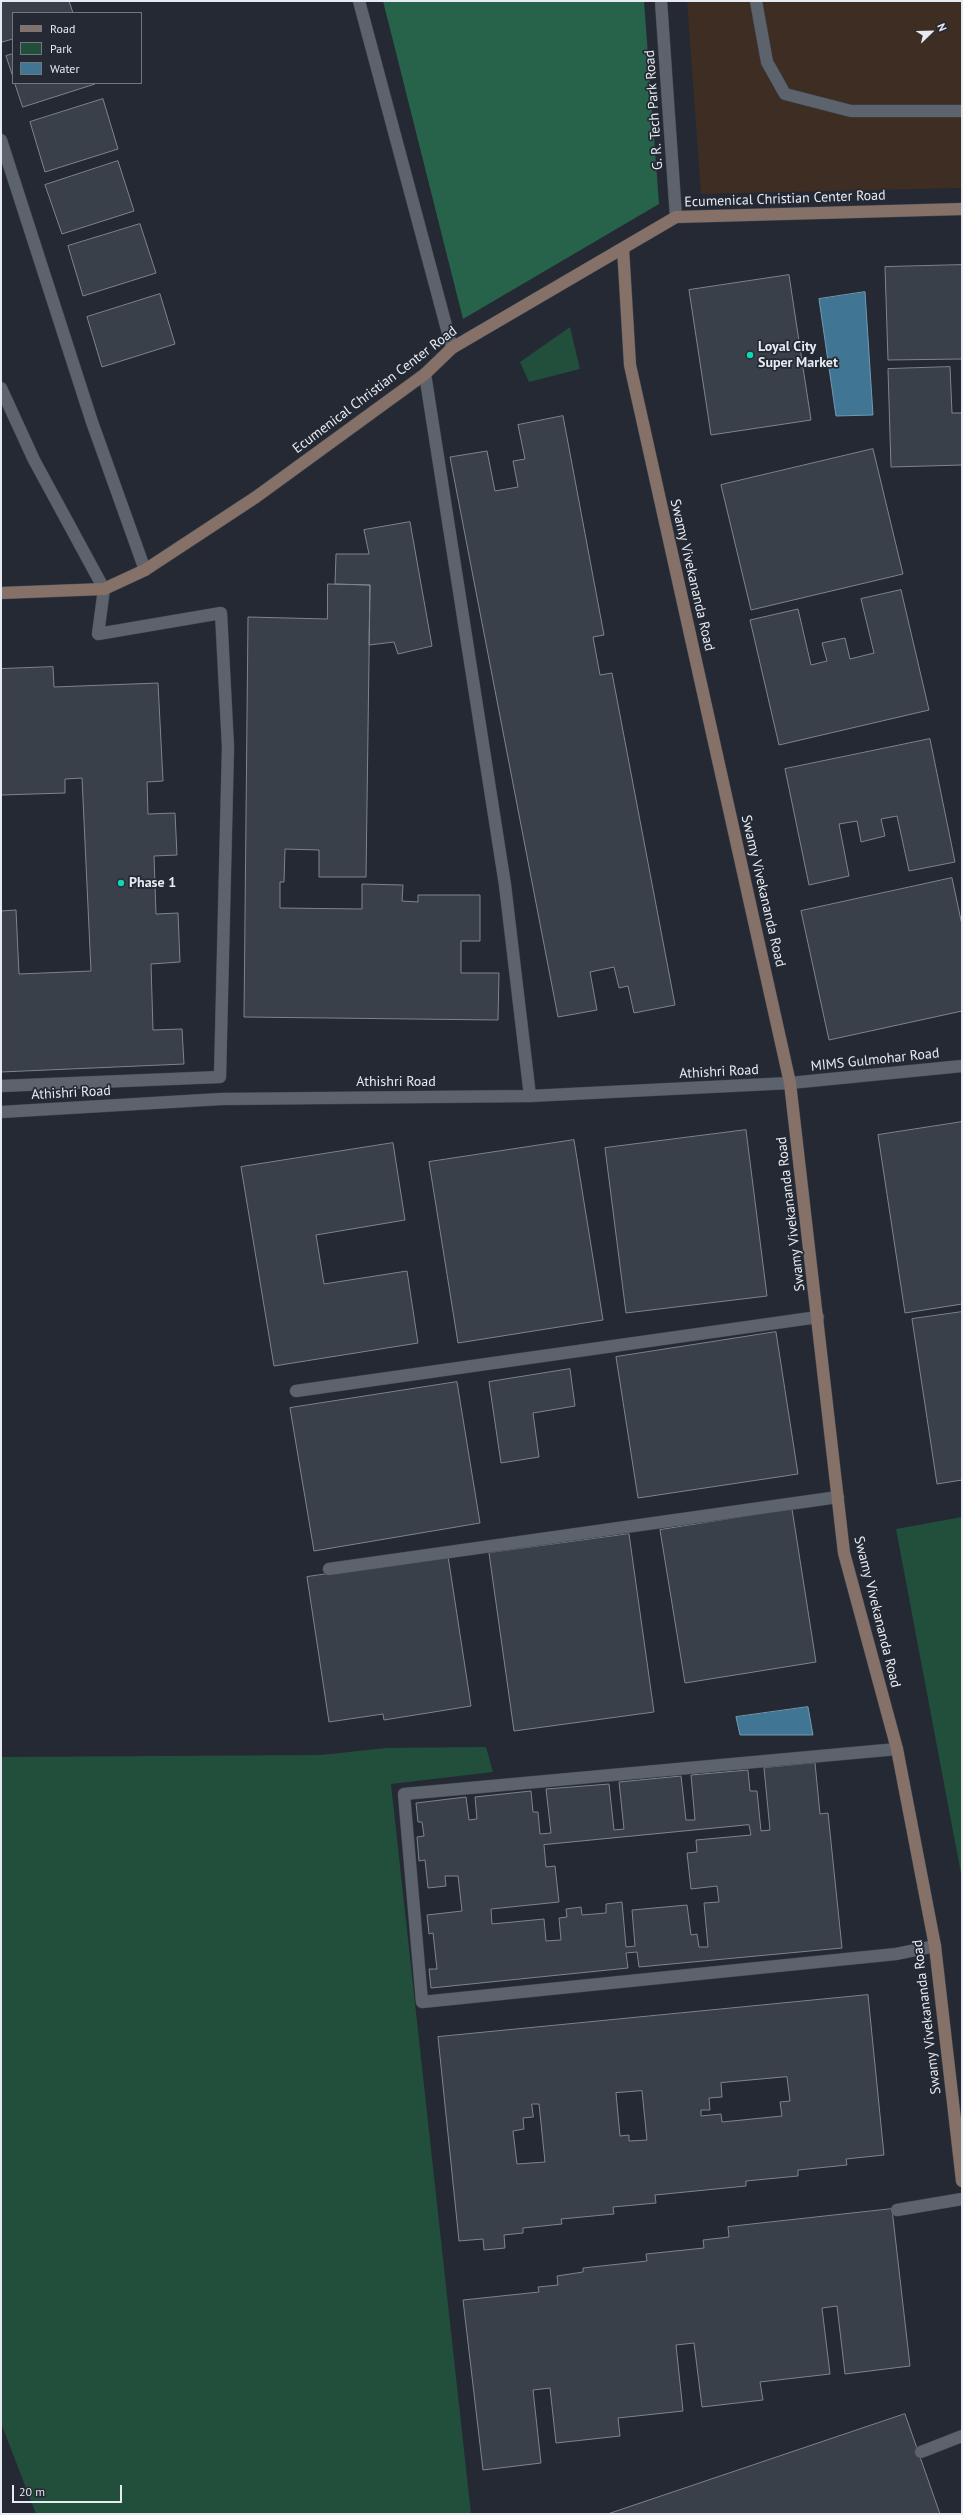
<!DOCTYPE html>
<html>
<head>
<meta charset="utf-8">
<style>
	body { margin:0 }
	#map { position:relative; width:963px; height:2515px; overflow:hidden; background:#242933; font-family:"PT Sans",sans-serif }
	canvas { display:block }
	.frame { position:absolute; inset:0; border:2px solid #e7ebf1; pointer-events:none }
	.legend { position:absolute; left:12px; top:12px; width:130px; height:72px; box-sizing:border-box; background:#242933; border:1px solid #72777f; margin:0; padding:5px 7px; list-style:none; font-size:12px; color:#e7ebf1 }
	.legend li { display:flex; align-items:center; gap:8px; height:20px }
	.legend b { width:20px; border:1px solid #72777f }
	.north { position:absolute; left:911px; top:12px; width:40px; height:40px; -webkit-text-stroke:3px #242933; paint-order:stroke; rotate:67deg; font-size:11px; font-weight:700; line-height:16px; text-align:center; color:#e7ebf1 }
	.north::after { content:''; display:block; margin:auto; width:14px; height:18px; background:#e7ebf1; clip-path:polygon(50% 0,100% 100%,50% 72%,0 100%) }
	.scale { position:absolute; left:12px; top:2485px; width:110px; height:18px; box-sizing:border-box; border:2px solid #e7ebf1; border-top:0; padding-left:5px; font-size:12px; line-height:14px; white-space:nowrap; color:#e7ebf1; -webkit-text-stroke:3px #242933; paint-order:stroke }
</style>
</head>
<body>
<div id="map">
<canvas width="963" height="2515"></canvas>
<div class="frame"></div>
<ul class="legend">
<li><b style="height:5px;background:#867169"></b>Road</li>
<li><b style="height:11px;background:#224e3c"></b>Park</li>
<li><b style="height:11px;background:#407694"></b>Water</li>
</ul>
<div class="north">N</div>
<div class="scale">20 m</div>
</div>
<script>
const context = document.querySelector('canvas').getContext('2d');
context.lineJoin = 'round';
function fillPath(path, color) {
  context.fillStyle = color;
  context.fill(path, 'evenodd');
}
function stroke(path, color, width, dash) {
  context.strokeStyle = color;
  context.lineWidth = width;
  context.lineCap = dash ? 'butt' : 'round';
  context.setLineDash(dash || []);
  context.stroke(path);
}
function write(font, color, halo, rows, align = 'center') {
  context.font = font + ' "PT Sans",sans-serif';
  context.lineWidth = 3.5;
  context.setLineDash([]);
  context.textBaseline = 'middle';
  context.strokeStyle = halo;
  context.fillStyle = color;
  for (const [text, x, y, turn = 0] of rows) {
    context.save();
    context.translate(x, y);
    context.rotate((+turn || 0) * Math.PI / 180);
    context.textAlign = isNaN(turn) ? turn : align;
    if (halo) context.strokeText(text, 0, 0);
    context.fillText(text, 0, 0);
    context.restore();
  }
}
fillPath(new Path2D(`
	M687 1H962V188L701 194Z`), '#3d2d22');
fillPath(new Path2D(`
	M570 327 580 369 529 382 520 362Z
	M962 1517V1879L896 1529Z
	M486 1747 493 1772 391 1784 471 2514H36L1 2423V1757L321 1755 386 1748Z`), '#224e3c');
fillPath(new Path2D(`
	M383 1H644L659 204 463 319Z`), '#27634b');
const water = new Path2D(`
	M865 292 873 415 836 416 819 299Z
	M808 1707 813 1735H740L736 1717Z`);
fillPath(water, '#407694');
stroke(water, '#7299b0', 1);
const building = new Path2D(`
	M1 1H69L73 13H13V39L2 42Z
	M13 54V77L6 56Z
	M15 83H94L95 84 23 107Z
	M103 99 118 149 45 172 30 122Z
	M118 161 134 211 62 234 45 185Z
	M140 224 156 273 83 296 68 246Z
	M962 265V359L888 360 885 267Z
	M789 275 811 420 711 435 689 290Z
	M160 294 175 344 102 367 87 317Z
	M950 367 952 413H962V465L891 467 888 369Z
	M563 416 604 635 593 637 600 675 612 673 675 1005 634 1013 628 986 619 988 614 967 590 972 597 1010 558 1017 450 457 487 451 495 491 518 487 513 461 525 459 518 425Z
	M873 449 903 574 751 610 721 485Z
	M410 522 432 646 398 654 394 642 369 645 370 585 335 584 336 554H369L364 530Z
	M328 584 370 585 366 877H319V850L285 849 284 882H280V908L362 909V884L403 885 402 901 418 902V895H480V941H461V973H499L498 1020 244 1017 248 617 327 619Z
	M901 590 929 710 779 745 750 620 798 609 811 665 827 661 822 643 845 638 850 659 874 653 861 599Z
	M53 667 54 687 158 683 163 781 147 782 148 814 175 813 177 855 154 856 156 914 178 913 180 962 151 964 153 1030 182 1029 184 1064 1 1072V911L16 910 19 974 91 971 82 778 65 779V793L1 795V669Z
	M930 739 955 862 909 871 897 816 881 819 885 836 861 842 857 821 839 824 849 876 809 885 785 769Z
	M952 878 962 925V1011L829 1040 801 911Z
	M962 1122V1304L905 1313 878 1135Z
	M746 1130 767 1296 626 1313 605 1148Z
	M574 1140 603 1320 458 1343 429 1162Z
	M393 1143 405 1220 316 1235 324 1284 407 1271 418 1343 274 1366 241 1167Z
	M962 1312V1480L937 1484 912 1319Z
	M776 1332 798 1474 638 1498 616 1357Z
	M570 1369 575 1406 533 1413 539 1457 501 1463 489 1382Z
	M457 1382 480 1523 314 1551 290 1408Z
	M792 1509 816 1662 685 1683 660 1530Z
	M629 1534 654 1712 514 1731 489 1553Z
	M448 1556 471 1706 384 1720 383 1714 329 1722 307 1577Z
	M815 1763 820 1814 828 1813 842 1948 639 1967 637 1952 626 1953 628 1968 431 1988 429 1969H437L433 1933 429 1934 427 1915 462 1911 458 1876H445L446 1886 428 1888 425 1860 419 1861 417 1837 424 1836 422 1822H418L416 1803 466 1797 469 1820 477 1819 475 1797 531 1791 533 1812H538L540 1834 551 1833 546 1789 609 1784 614 1830 624 1829 619 1782 681 1776 686 1820H695L691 1775 748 1770 750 1791H757L761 1831 770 1830 764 1768ZM749 1825 751 1835 696 1840 697 1852 687 1853 691 1889 717 1886 719 1902 704 1903 708 1947H699L697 1934 691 1935 687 1905 632 1910 635 1946 626 1947 622 1902 606 1904V1913L582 1915 581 1907 566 1909 567 1917 559 1918 561 1940 546 1941 544 1919 492 1924 491 1909 559 1902 555 1866 546 1867 544 1845Z
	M868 1995 884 2155 846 2159 847 2165 798 2170V2176L746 2181V2186L655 2195 656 2203 613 2207 614 2214 561 2219 562 2224 523 2228V2233L504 2235 505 2248 484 2250 483 2239 459 2241 438 2037ZM787 2077 790 2101 780 2102 782 2116 722 2122 721 2114 701 2116V2110H710L709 2098 722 2097 721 2083ZM642 2091 647 2140 629 2141V2135L620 2136 616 2093ZM532 2104H539L545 2162 517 2164 513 2131 524 2129 523 2118 533 2117Z
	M892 2209 910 2366 845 2374 837 2306 822 2308 830 2374 760 2382 763 2400 702 2407 694 2343 676 2345 683 2411 618 2418 620 2436 556 2443 550 2388 533 2390 541 2463 483 2470 463 2300 539 2292 538 2287 558 2285 557 2276 583 2272V2268L647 2261 646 2254 704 2248 703 2240 729 2237 728 2227Z
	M905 2414 940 2514H608Z`);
fillPath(building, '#3a404a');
stroke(building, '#7e848f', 1);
const lane = new Path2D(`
	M359 1 452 348
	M756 1 767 62 785 94 851 111H962
	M425 374 505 885 530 1096
	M1 1086 220 1077 228 747 221 613 98 634 104 589
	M296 1391 818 1317
	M329 1569 838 1497
	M897 1749 404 1794 422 2002 896 1954 935 1946
	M897 2210 962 2199
	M921 2452 962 2436`);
const street = new Path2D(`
	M661 1 676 217
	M1 140 92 422 145 570
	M1 388 34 460 104 589
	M1 1112 221 1099 530 1096 790 1083 962 1066`);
const secondary = new Path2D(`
	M623 248 630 365 790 1083 844 1553 897 1749 935 1946 962 2181
	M1 593 104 589 145 570 256 497 425 374 452 348 676 217 962 209`);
stroke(lane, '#41464e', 13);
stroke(street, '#41464e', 13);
stroke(secondary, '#41464e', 13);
stroke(lane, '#5d636d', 12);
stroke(street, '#5d636d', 12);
stroke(secondary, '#867169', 12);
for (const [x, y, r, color] of [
	[750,355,4,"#11d5b4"],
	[121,883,4,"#11d5b4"]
]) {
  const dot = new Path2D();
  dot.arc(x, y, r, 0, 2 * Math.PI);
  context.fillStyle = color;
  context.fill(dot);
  stroke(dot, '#242933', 1.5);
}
write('14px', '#e7ebf1', '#242933', [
	["G. R. Tech Park Road",654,110,-94],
	["Ecumenical Christian Center Road",785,199,-2],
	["Ecumenical Christian Center Road",375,390,-37],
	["Swamy Vivekananda Road",692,575,77],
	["Swamy Vivekananda Road",763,891,77],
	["MIMS Gulmohar Road",875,1060,-6],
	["Athishri Road",719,1072,-3],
	["Athishri Road",396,1082],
	["Athishri Road",71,1093,-3],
	["Swamy Vivekananda Road",791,1214,-97],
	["Swamy Vivekananda Road",877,1612,76],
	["Swamy Vivekananda Road",927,2017,-97]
]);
write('bold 14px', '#e7ebf1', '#242933', [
	["Loyal City",758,347],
	["Super Market",758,363],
	["Phase 1",129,883]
], 'left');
</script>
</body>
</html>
